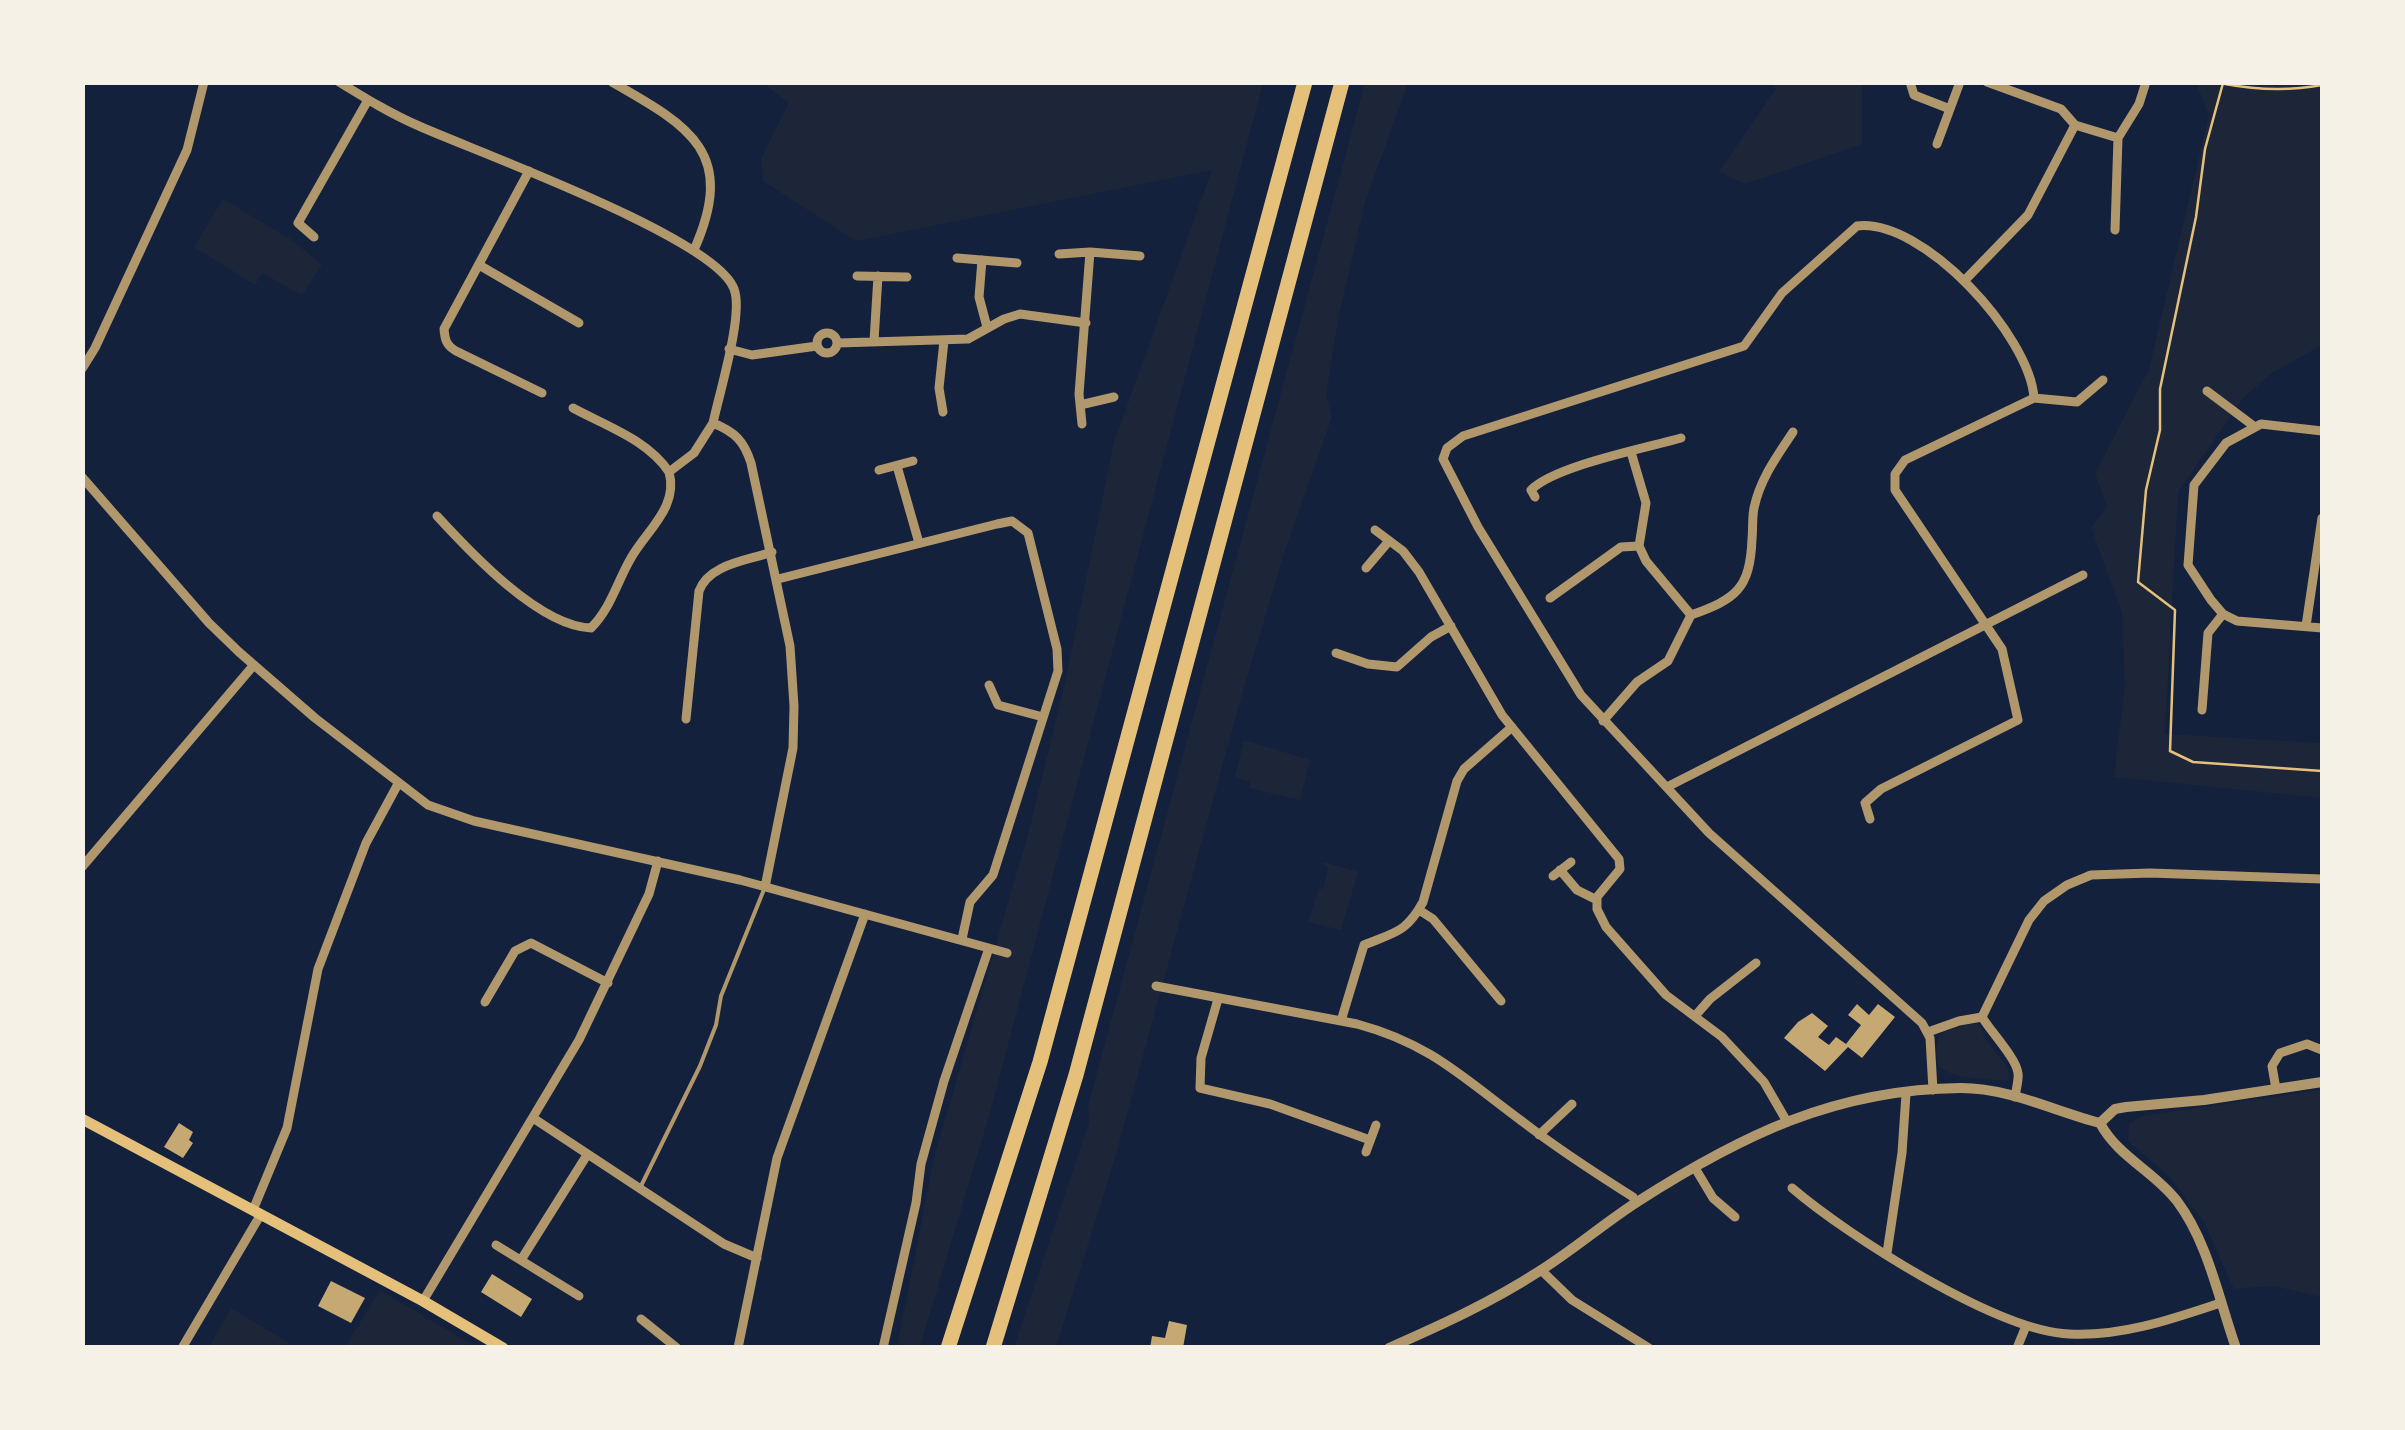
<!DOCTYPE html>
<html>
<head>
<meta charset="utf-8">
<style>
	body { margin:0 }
	#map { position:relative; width:2405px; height:1430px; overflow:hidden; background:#14213d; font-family:"Public Sans",sans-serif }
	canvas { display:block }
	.frame { position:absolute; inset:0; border:85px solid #f6f1e7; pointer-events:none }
</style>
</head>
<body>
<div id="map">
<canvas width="2405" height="1430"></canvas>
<div class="frame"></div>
</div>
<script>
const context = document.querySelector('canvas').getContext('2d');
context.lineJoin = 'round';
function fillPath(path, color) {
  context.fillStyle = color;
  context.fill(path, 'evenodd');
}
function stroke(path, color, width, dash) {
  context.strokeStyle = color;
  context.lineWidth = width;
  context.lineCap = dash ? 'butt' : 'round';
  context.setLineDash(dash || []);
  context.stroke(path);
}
fillPath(new Path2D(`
	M763 83H1263L989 1116 920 1347H897L934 1158 1030 827 1066 678 1114 442 1212 170 856 241 763 181 761 159 789 103Z
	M1365 83H1408L1365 202 1339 315 1326 395 1332 417 1285 550 1242 694 1115 1158 1056 1347 1014 1348 1089 1123 1088 1106Z
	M1770 83H1862V144L1745 184 1719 172 1776 88Z
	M2196 83H2322V345L2272 373 2244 397 2178 492 2165 734 2322 743V798L2114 777 2125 686 2122 613 2091 527 2107 506 2095 474 2149 369 2209 115Z
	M223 199 290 239 322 264 302 295 262 273 255 285 194 247Z
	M1244 740 1310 760 1300 800 1249 788 1251 782 1235 777Z
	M1324 862 1358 872 1341 930 1308 922 1319 889H1323L1328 867 1323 865Z
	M1977 1023C1983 1030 1984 1038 1990 1045 1999 1059 2011 1063 2009 1081 1986 1078 1956 1081 1938 1066L1936 1048 1939 1036 1961 1024Z
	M2322 1090V1297L2274 1286 2234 1289 2204 1222 2170 1177 2128 1141 2129 1123 2142 1116Z
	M380 1290 476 1347H345Z
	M231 1308 289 1343 286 1347H209Z`), '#1d2539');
fillPath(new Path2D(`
	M1857 1004 1869 1015 1878 1004 1895 1017 1862 1058 1848 1047 1825 1071 1784 1038 1798 1022 1812 1013 1828 1026 1818 1037 1829 1045 1836 1037 1846 1044 1861 1025 1848 1015Z
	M179 1123 193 1132 189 1140 193 1143 183 1158 164 1147Z
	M492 1274 532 1299 521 1317 481 1292Z
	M331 1281 365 1298 351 1323 318 1306Z
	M1169 1321 1187 1325 1183 1348H1150L1152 1336 1165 1338Z`), '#c6a872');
stroke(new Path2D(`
	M2223 83 2205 149 2196 217 2160 389V430L2146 490 2138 582 2175 610 2170 751 2193 762 2322 771
	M2225 84C2257 90 2290 91 2322 85`), '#e5c07b', 2.5);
stroke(new Path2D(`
	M641 1186 700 1066 716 1025 721 996 765 887`), '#b1986c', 4);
stroke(new Path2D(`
	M339 82C365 98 391 114 419 126 477 152 716 238 734 289 744 314 719 394 713 423 735 432 744 441 751 463L790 646 794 706 793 748 765 887
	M612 82C691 127 737 153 694 250
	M1910 82 1914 95 1950 109
	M1987 82 2061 109 2075 125 2118 138 2115 230
	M2118 138 2139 104 2146 82
	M1937 144 1960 82
	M529 171 444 329C445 340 446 345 456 351L542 393
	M314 237 298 223 368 100
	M1059 254 1090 252 1140 256
	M957 258 1017 263
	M982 260 979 297 987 327
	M479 265 579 323
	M857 276 907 277
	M1965 280 2028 215 2075 125
	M817 343a10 10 0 1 1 20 0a10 10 0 1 1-20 0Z
	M874 341 878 276
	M838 343 968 339 1004 319 1020 314 1086 323
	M729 349 752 355 817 346
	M82 369 95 348 187 150 204 82
	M2207 391 2255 427
	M1080 405 1114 397
	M573 408C606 426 648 440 669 472
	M943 412 939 388 944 341
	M1082 424 1079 394 1090 252
	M2322 431 2261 424 2226 443 2194 485 2188 565 2211 600 2223 614 2237 621 2322 628
	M897 466 919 543
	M879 470 913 461
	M82 477 209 623 239 652 315 718 428 805 474 821 740 880 1007 953
	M1535 497 1531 490C1554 466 1646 448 1681 438
	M437 516C471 553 539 626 591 628 611 608 617 582 631 558 646 531 679 507 669 472L694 453 713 423
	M1375 530 1403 551 1419 572 1502 715 1619 859 1620 869 1597 897V909L1606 927 1666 995 1722 1037 1764 1082 1786 1120
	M1366 568 1389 541
	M778 579 997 524 1012 521 1028 533 1057 649 1058 671 993 875 970 902 962 939
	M1550 598 1621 547 1639 546
	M1691 615C1736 599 1750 589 1752 539 1753 529 1752 518 1754 508 1760 479 1777 456 1793 432
	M2306 626 2322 518
	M1336 653 1368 664 1397 667 1431 637 1451 626
	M989 685 998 705 1043 717
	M2202 710 2208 633 2223 614
	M686 719 699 591C709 564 746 561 772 552
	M1603 721 1637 682 1668 661 1691 615 1646 561 1639 546 1646 503 1631 452
	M1669 786 2083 575
	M1870 819 1865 803 1881 789 2018 720 2002 649 1895 490V474L1905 460 2034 398 2077 402 2103 380
	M82 867 253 666
	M1560 870 1577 890 1597 900
	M1553 876 1571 862
	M1419 910 1433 919 1501 1001
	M1156 986 1357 1024C1431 1044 1463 1078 1523 1122 1558 1149 1595 1173 1633 1197L1636 1203
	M1218 999 1201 1058 1200 1088 1270 1104 1370 1140
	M485 1002 515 951 531 943 608 983
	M1695 1016 1710 999 1756 963
	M1982 1017 2029 920 2044 901 2067 885 2091 875 2150 873 2322 879
	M1982 1017C1991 1032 2016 1058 2018 1073 2019 1080 2016 1089 2015 1097
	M1341 1021 1364 945C1395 932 1406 933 1423 902L1457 781 1464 769 1512 727
	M1928 1032 1959 1021 1982 1017
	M2276 1089 2272 1066 2280 1053 2307 1044 2322 1050
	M1933 1090 1930 1038 1922 1023 1709 833 1581 695 1478 527 1443 459 1447 448 1463 436 1744 346 1782 293 1857 226C1923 218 2030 336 2034 398
	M533 1118 724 1244 757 1258
	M1539 1135 1572 1104
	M1366 1152 1376 1125
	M1695 1168 1713 1198 1735 1217
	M1792 1188C1848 1236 1997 1331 2069 1334 2121 1337 2172 1319 2220 1303
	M253 1210 287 1128 318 969 366 843 398 784
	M496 1245 579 1296
	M1887 1253 1902 1153 1906 1094
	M521 1260 587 1155
	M1541 1270 1572 1300 1649 1348
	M423 1301 579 1040 649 894 658 861
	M641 1319 677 1348
	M182 1348 261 1214
	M738 1348 777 1158 865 914
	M883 1348 916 1203 921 1164 944 1081 989 948
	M2017 1348 2026 1326`), '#b1986c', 9);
stroke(new Path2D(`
	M2100 1123 2115 1109 2126 1107 2204 1100 2322 1082
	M1389 1348C1441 1325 1490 1303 1538 1272 1572 1251 1603 1224 1637 1202 1740 1136 1835 1089 1961 1088 2009 1088 2054 1111 2100 1123 2118 1157 2154 1171 2177 1201 2208 1242 2219 1300 2236 1348`), '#b1986c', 10);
stroke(new Path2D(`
	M82 1119 423 1301 503 1348`), '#e5c07b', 11);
stroke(new Path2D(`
	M948 1348 1040 1062 1305 82
	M993 1348 1076 1075 1342 82`), '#e5c07b', 15);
</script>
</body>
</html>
